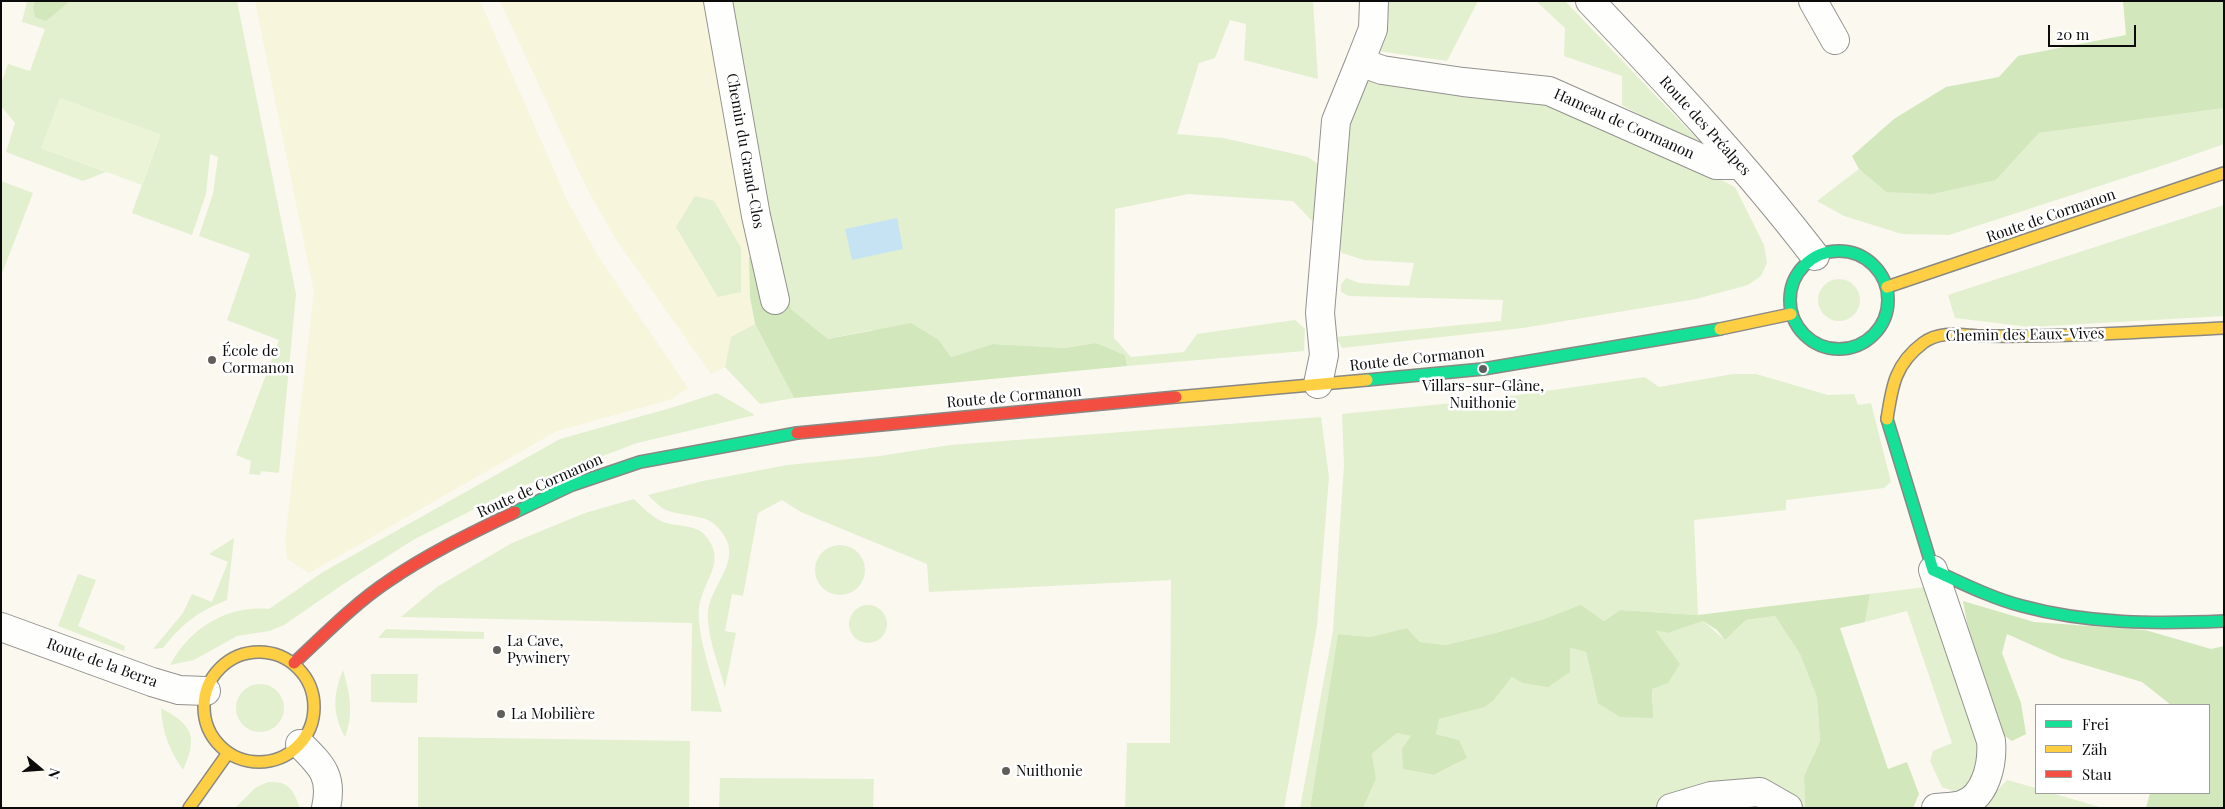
<!DOCTYPE html>
<html>
<head>
<meta charset="utf-8">
<style>
	body { margin:0 }
	#map { position:relative; width:2225px; height:809px; overflow:hidden; background:#faf8ef; font-family:"Playfair Display",serif }
	canvas { display:block }
	.frame { position:absolute; inset:0; border:2px solid #0b0b0b; pointer-events:none }
	.legend { position:absolute; left:2035px; top:704px; width:175px; height:90px; box-sizing:border-box; background:#fff; border:1px solid #9d9d9d; margin:0; padding:6px 9px; list-style:none; font-size:15px; color:#0b0b0b }
	.legend li { display:flex; align-items:center; gap:10px; height:25px }
	.legend b { width:25px; border:1px solid #9d9d9d }
	.north { position:absolute; left:15px; top:744px; width:50px; height:50px; -webkit-text-stroke:4px #fff; paint-order:stroke; rotate:108deg; font-size:14px; font-weight:700; line-height:20px; text-align:center; color:#0b0b0b }
	.north::after { content:''; display:block; margin:auto; width:18px; height:22px; background:#0b0b0b; clip-path:polygon(50% 0,100% 100%,50% 72%,0 100%) }
	.scale { position:absolute; left:2048px; top:25px; width:88px; height:22px; box-sizing:border-box; border:2px solid #0b0b0b; border-top:0; padding-left:6px; font-size:15px; line-height:18px; white-space:nowrap; color:#0b0b0b; -webkit-text-stroke:4px #fff; paint-order:stroke }
</style>
</head>
<body>
<div id="map">
<canvas width="2225" height="809"></canvas>
<div class="frame"></div>
<ul class="legend">
<li><b style="height:6px;background:#16e098"></b>Frei</li>
<li><b style="height:6px;background:#ffcf43"></b>Zäh</li>
<li><b style="height:6px;background:#f24e42"></b>Stau</li>
</ul>
<div class="north">N</div>
<div class="scale">20 m</div>
</div>
<script>
const context = document.querySelector('canvas').getContext('2d');
context.lineJoin = 'round';
function fillPath(path, color) {
  context.fillStyle = color;
  context.fill(path, 'evenodd');
}
function stroke(path, color, width, dash) {
  context.strokeStyle = color;
  context.lineWidth = width;
  context.lineCap = dash ? 'butt' : 'round';
  context.setLineDash(dash || []);
  context.stroke(path);
}
function write(font, color, halo, rows, align = 'center') {
  context.font = font + ' "Playfair Display",serif';
  context.lineWidth = 5;
  context.setLineDash([]);
  context.textBaseline = 'middle';
  context.strokeStyle = halo;
  context.fillStyle = color;
  for (const [text, x, y, turn = 0] of rows) {
    context.save();
    context.translate(x, y);
    context.rotate((+turn || 0) * Math.PI / 180);
    context.textAlign = isNaN(turn) ? turn : align;
    if (halo) context.strokeText(text, 0, 0);
    context.fillText(text, 0, 0);
    context.restore();
  }
}
fillPath(new Path2D(`
	M255 1H480L567 200 598 256 688 388 672 399 557 431 309 573 287 559 285 540 314 292Z
	M500 1H712L759 252 749 257 750 297 755 324 731 338 725 367 711 374 617 241 586 187Z`), '#f7f5db');
fillPath(new Path2D(`
	M27 1H237L296 294 279 473 261 471 260 475 249 474 251 461 236 455 279 340 227 320 250 254 199 236 213 194 218 157 210 154 206 194 192 235 132 213 160 135 41 148 106 172 83 181 6 152 15 123 1 106V84L8 64 30 71 45 29 22 22Z
	M724 1H1313L1318 79 1244 60 1246 24 1230 20 1215 58 1199 63 1177 134 1223 138 1308 157 1318 164 1313 222 1293 201 1188 194 1115 209 1114 338 1131 357 1184 352 1197 334 1295 320 1305 329 1304 351 1127 366 1125 355 1096 343 1065 348 993 344 951 357 939 340 871 330 828 339 791 309 777 242 736 79Z
	M1381 1H1478L1447 61 1379 51Z
	M1536 1H1565L1701 143 1698 147 1622 105V76L1564 56 1565 28Z
	M1373 78 1542 96 1608 121 1735 187 1764 245 1767 263 1761 276 1748 285 1696 299 1523 328 1342 348 1336 337 1501 321 1503 300 1349 296 1341 292V284L1346 278 1359 283 1409 286 1414 263 1364 260 1342 253 1335 240 1344 139 1366 81Z
	M2224 108V144L2173 162 1949 235 1902 234 1844 216 1817 201 1859 169 1886 192 1996 180 2039 133Z
	M1 181 33 193 1 276Z
	M695 196 714 201 741 248V292L718 297 676 227Z
	M2224 205V316L2030 327 1955 318 1948 295Z
	M1818 300a21 21 0 1 1 42 0a21 21 0 1 1-42 0Z
	M755 324 794 398 760 404 725 367 731 337Z
	M1733 374H1756L1828 395 1854 394 1858 405 1871 403 1891 482 1884 488 1786 500V510L1694 520 1698 615 1620 610 1604 621 1581 606 1541 620 1492 634 1445 645 1420 642 1407 628 1370 637 1338 634 1310 808H1300L1333 631 1344 465 1342 414 1483 400 1645 377 1659 387Z
	M717 393 755 415 637 443 510 491 413 540 342 585 284 625 269 631 237 636 194 660 170 665C190 628 227 605 269 609L323 572 560 439 674 407Z
	M1321 417 1329 477 1317 626 1284 808H1125L1127 743H1170L1171 580 929 592 927 564 801 512 782 500 758 513 743 596 732 594 725 631 736 633 725 688C719 665 707 637 708 613 711 580 751 556 713 523 702 514 675 516 662 508 657 504 652 499 648 495L703 481 787 465 880 456 950 445Z
	M634 499C642 507 651 516 661 521 673 527 694 524 704 534 729 561 702 581 699 608 696 635 715 685 722 712L691 711 692 623 401 617 437 587 512 543 585 513Z
	M234 538 227 600C197 612 183 623 163 648L153 649 183 613 192 594 212 602 228 562 209 554Z
	M815 570a25 25 0 1 1 50 0a25 25 0 1 1-50 0Z
	M78 574 96 580 78 626 125 646 124 651 58 626Z
	M1925 587 1977 738 1978 766 1963 790 1953 791 1942 787 1930 761 1933 751 1952 743 1907 611 1865 622 1870 594Z
	M849 624a19 19 0 1 1 38 0a19 19 0 1 1-38 0Z
	M1775 616 1800 654 1817 698 1820 741 1804 776 1805 808H1363L1376 779 1372 754 1397 733 1412 736 1403 769 1434 775 1458 763 1459 740 1436 734 1438 719 1485 707 1494 700 1512 677 1570 648 1586 652 1597 698 1653 703 1652 689 1672 655 1654 629 1668 633 1703 621 1725 640 1746 620Z
	M386 629 484 632V639L378 638Z
	M343 670C350 694 354 714 345 737 332 713 333 695 343 670Z
	M371 674H418L417 703 371 702Z
	M236 708a24 24 0 1 1 48 0a24 24 0 1 1-48 0Z
	M161 708C193 725 198 737 183 770 170 751 162 732 161 708Z
	M418 737 690 741 689 808H418Z
	M720 778 874 779 873 808H719Z
	M2007 780 2036 788V793H2052L2103 808H1981Z
	M268 782C289 781 293 789 300 808H235L255 788Z`), '#e2f0cf');
fillPath(new Path2D(`
	M35 1H70L46 21 35 17 33 7Z
	M2123 1H2224V108L2039 133 1996 180 1932 194 1886 192 1859 169 1852 156 1894 119 1946 87 1999 77 2018 56 2126 35Z
	M777 242 791 309 828 339 911 323 939 340 951 357 993 344 1065 348 1096 343 1125 355 1127 366 794 398 755 324 750 297 749 257Z
	M1870 594 1865 622 1840 628 1888 769 1907 762 1919 794 1913 808H1805L1804 776 1820 741 1817 698 1800 654 1775 616 1746 620 1725 640 1717 630 1703 621 1668 633 1655 630 1680 664 1668 683 1652 689 1653 718 1620 717 1598 703 1586 652 1570 648V672L1548 687 1523 683 1512 677 1494 700 1485 707 1439 719 1436 734 1459 740 1467 758 1434 775 1403 769 1402 749 1411 736 1397 733 1372 754 1376 779 1363 808H1310L1338 634 1370 637 1407 628 1420 642 1445 645 1492 634 1541 620 1581 605 1604 621 1620 610 1698 615Z
	M1963 601 2034 622 2145 630 2211 649 2224 646V808H2146L2150 793H2209V705H2171L2142 682 2061 658 2007 634 2002 653 2021 703 2026 734 2012 741 1999 732 1971 645Z`), '#d2e7bc');
fillPath(new Path2D(`
	M60 98 160 134 142 185 41 148Z`), '#ecf4d8');
fillPath(new Path2D(`
	M897 218 903 249 852 260 845 229Z`), '#c6e3f4');
const street = new Path2D(`
	M718 1 756 216 775 300
	M1590 1C1668 83 1746 166 1815 256
	M1813 1 1835 40
	M1360 62 1373 29 1374 1
	M1318 384 1324 355 1320 313 1336 121 1360 62 1382 70 1463 82 1549 91 1716 165H1740
	M1933 570 1991 741C1993 763 1986 798 1961 805 1953 807 1944 807 1936 808
	M1 627 152 682 179 690 206 691
	M300 744C322 766 333 776 326 808
	M1671 808 1711 796 1760 792 1788 808`);
const fast = new Path2D(`
	M1790 300a49 49 0 1 1 98 0a49 49 0 1 1-98 0Z
	M1367 380 1483 369 1720 329
	M1887 419 1933 570C1962 583 1991 598 2022 606 2088 624 2156 624 2224 621
	M515 512 572 485 640 462 797 433`);
const slow = new Path2D(`
	M1887 287 2224 173
	M1720 329 1791 314
	M1176 397 1367 380
	M1887 419C1892 386 1895 364 1923 343 1942 329 1964 336 1985 336 2065 337 2144 332 2224 328
	M204 707a55 55 0 1 1 110 0a55 55 0 1 1-110 0Z
	M189 808 228 753`);
const jam = new Path2D(`
	M797 433 1176 397
	M294 663C324 635 355 603 390 580 429 553 472 533 515 512`);
stroke(street, '#93928e', 30);
stroke(fast, '#898884', 14);
stroke(slow, '#898884', 14);
stroke(jam, '#898884', 14);
stroke(street, '#fefefd', 28);
stroke(fast, '#16e098', 11);
stroke(slow, '#ffcf43', 11);
stroke(jam, '#f24e42', 11);
for (const [x, y, r, color] of [
	[212,360,5,"#5f5e5b"],
	[1483,369,5,"#5f5e5b"],
	[497,650,5,"#5f5e5b"],
	[501,714,5,"#5f5e5b"],
	[1006,771,5,"#5f5e5b"]
]) {
  const dot = new Path2D();
  dot.arc(x, y, r, 0, 2 * Math.PI);
  context.fillStyle = color;
  context.fill(dot);
  stroke(dot, '#fff', 2);
}
write('15px', '#0b0b0b', '#fff', [
	["Hameau de Cormanon",1624,124,24],
	["Route des Préalpes",1705,126,48],
	["Chemin du Grand-Clos",745,151,80],
	["Route de Cormanon",2051,216,-19],
	["Chemin des Eaux-Vives",2025,335,-1],
	["Route de Cormanon",1417,359,-6],
	["Route de Cormanon",1014,397,-5],
	["Route de Cormanon",540,486,-24],
	["Route de la Berra",102,663,20]
]);
write('15px', '#0b0b0b', '#fff', [
	["École de",222,351],
	["Cormanon",222,368],
	["Villars-sur-Glâne,",1483,386,"center"],
	["Nuithonie",1483,403,"center"],
	["La Cave,",507,641],
	["Pywinery",507,658],
	["La Mobilière",511,714],
	["Nuithonie",1016,771]
], 'left');
</script>
</body>
</html>
